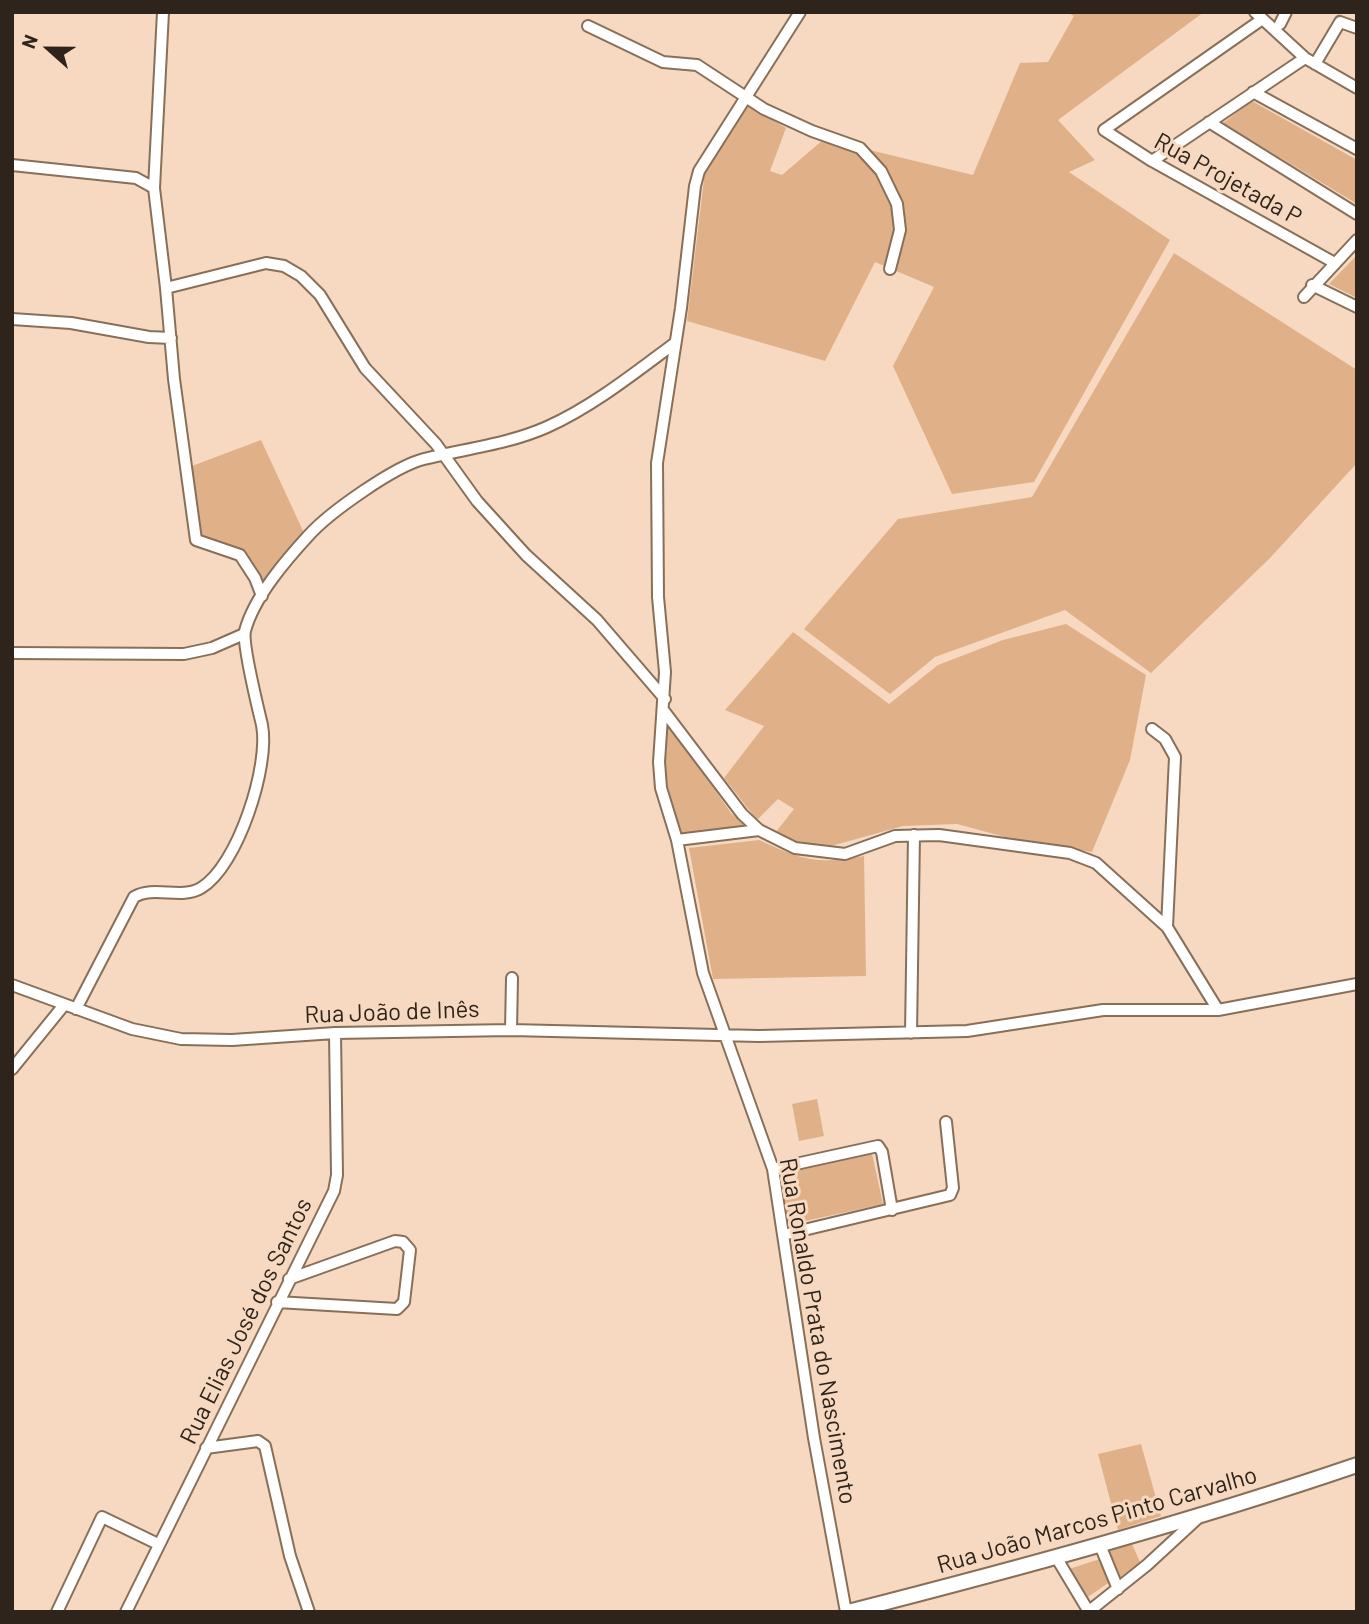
<!DOCTYPE html>
<html>
<head>
<meta charset="utf-8">
<style>
	body { margin:0 }
	#map { position:relative; width:1369px; height:1624px; overflow:hidden; background:#f6d9c0; font-family:Barlow,sans-serif }
	canvas { display:block }
	.frame { position:absolute; inset:0; border:14px solid #2e241b; pointer-events:none }
	.north { position:absolute; left:14px; top:14px; width:70px; height:70px; -webkit-text-stroke:5px #f6d9c0; paint-order:stroke; rotate:291deg; font-size:19px; font-weight:700; line-height:28px; text-align:center; color:#2e241b }
	.north::after { content:''; display:block; margin:auto; width:24px; height:32px; background:#2e241b; clip-path:polygon(50% 0,100% 100%,50% 72%,0 100%) }
</style>
</head>
<body>
<div id="map">
<canvas width="1369" height="1624"></canvas>
<div class="frame"></div>
<div class="north">N</div>
</div>
<script>
const context = document.querySelector('canvas').getContext('2d');
context.lineJoin = 'round';
function fillPath(path, color) {
  context.fillStyle = color;
  context.fill(path, 'evenodd');
}
function stroke(path, color, width, dash) {
  context.strokeStyle = color;
  context.lineWidth = width;
  context.lineCap = dash ? 'butt' : 'round';
  context.setLineDash(dash || []);
  context.stroke(path);
}
function write(font, color, halo, rows, align = 'center') {
  context.font = font + ' Barlow,sans-serif';
  context.lineWidth = 6;
  context.setLineDash([]);
  context.textBaseline = 'middle';
  context.strokeStyle = halo;
  context.fillStyle = color;
  for (const [text, x, y, turn = 0] of rows) {
    context.save();
    context.translate(x, y);
    context.rotate((+turn || 0) * Math.PI / 180);
    context.textAlign = isNaN(turn) ? turn : align;
    if (halo) context.strokeText(text, 0, 0);
    context.fillText(text, 0, 0);
    context.restore();
  }
}
fillPath(new Path2D(`
	M1066 12H1204L1058 120 1095 160 1069 172 1170 240 1034 482 952 494 893 366 934 287 875 262 825 361 687 321 705 171 745 104 786 128 770 171 782 175 824 139 973 175 1020 63 1048 62 1074 16Z
	M1252 101 1357 160V204L1223 123Z
	M1174 253 1357 370V463L1270 558 1151 673 1065 610 935 657 890 694 804 629 898 519 1032 497Z
	M1357 255V298L1329 284Z
	M261 440 304 533 264 586C244 548 241 547 200 536L192 466Z
	M1066 624 1146 675 1130 760 1092 852 1016 840 957 824 903 826 831 846 794 841 775 833 794 809 778 799 757 820 724 778 764 726 725 710 793 632 889 704 938 665 1003 640Z
	M668 723 731 813 747 827 681 835 665 777Z
	M759 840C803 860 816 865 864 856L866 976 713 979 689 848Z
	M817 1099 824 1136 799 1141 792 1104Z
	M871 1149 883 1204 787 1225 775 1170Z
	M1141 1444 1161 1516 1118 1530 1098 1454Z
	M1131 1542 1140 1562 1120 1577 1109 1550Z
	M1103 1558 1111 1581 1085 1599 1069 1569Z`), '#e0b188');
const minor = new Path2D(`
	M163 12 154 188 166 288 266 263 284 266 301 276 320 295 365 368 436 444 477 501 526 555 597 620 665 699
	M800 12 699 171 695 186 681 308 657 463 658 597 665 672 659 762 661 788 677 840 703 973 773 1169 814 1438 846 1612
	M1255 12 1305 58 1357 88
	M1261 20 1104 130 1152 161 1333 262
	M1280 24 1286 12
	M588 26 663 62 697 65 764 109 812 131 860 148 881 171 897 204 900 230 890 269
	M1315 64 1340 22 1357 28
	M1253 92 1357 149
	M1209 122 1357 214
	M1152 161 1305 58
	M12 165 136 178 154 188
	M1312 285 1357 307
	M166 288 174 379 196 540 240 555 255 578 262 596
	M1304 297 1357 240
	M12 319 71 323 149 337 171 338
	M12 653 184 654 212 648 244 634
	M664 711 742 814 759 830 795 848 845 854 895 836 939 835 1070 853 1096 863 1167 927 1218 1010
	M1152 729 1165 739 1175 757 1167 927
	M677 840 759 830
	M12 985 132 1029 181 1039 232 1040 335 1033 511 1030 759 1036 967 1031 1103 1010H1218L1357 984
	M76 1009 134 897C154 885 181 900 201 888 238 866 270 765 262 725 258 708 242 644 245 631 254 597 286 560 309 535 330 512 395 466 424 459 464 449 509 444 547 427 592 407 636 372 675 343
	M511 1030 512 978
	M911 1033 914 835
	M12 1069 64 1005
	M773 1169 878 1146 882 1152 892 1210
	M783 1235 950 1195 953 1188 946 1122
	M277 1302 397 1309 404 1302 410 1250 403 1242 395 1241 289 1279
	M206 1448 258 1441 265 1446 290 1556 309 1612
	M1100 1545 1118 1589
	M1056 1557 1089 1612
	M57 1612 102 1517 158 1544
	M126 1612 334 1191 337 1175 335 1033
	M1088 1612 1147 1565 1198 1518`);
const major = new Path2D(`
	M848 1612C1020 1568 1190 1522 1357 1465`);
stroke(minor, '#886f59', 14);
stroke(major, '#886f59', 18);
stroke(minor, '#fff', 10);
stroke(major, '#fff', 14);
write('24px', '#2e241b', '#f6d9c0', [
	["Rua Projetada P",1228,179,29],
	["Rua João de Inês",392,1012,-2],
	["Rua Elias José dos Santos",246,1321,-64],
	["Rua Ronaldo Prata do Nascimento",818,1331,80],
	["Rua João Marcos Pinto Carvalho",1097,1520,-16]
]);
</script>
</body>
</html>
